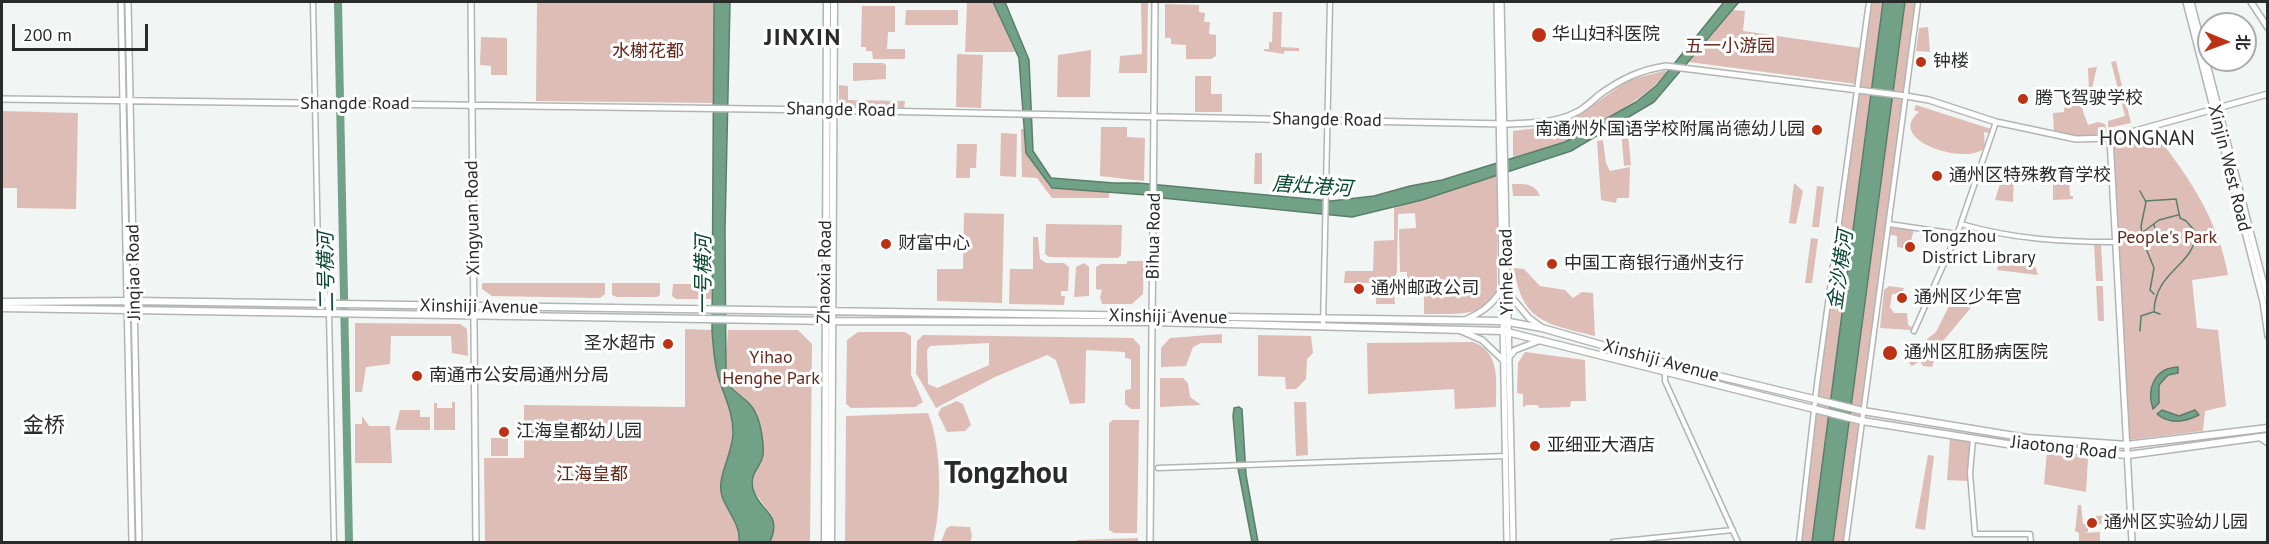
<!DOCTYPE html>
<html>
<head>
<meta charset="utf-8">
<style>
	body { margin:0 }
	#map { position:relative; width:2269px; height:544px; overflow:hidden; background:#f1f5f3; font-family:"PT Sans","Noto Sans SC",sans-serif }
	canvas { display:block }
	.frame { position:absolute; inset:0; border:3px solid #292b2a; pointer-events:none }
	.north { position:absolute; left:2197px; top:12px; width:60px; height:60px; box-sizing:border-box; background:#fff; border:2px solid #a9aaaa; border-radius:50%; rotate:91deg; font-size:16px; font-weight:700; line-height:24px; text-align:center; color:#292b2a }
	.north::after { content:''; display:block; margin:auto; width:21px; height:27px; background:#bd3214; clip-path:polygon(50% 0,100% 100%,50% 72%,0 100%) }
	.scale { position:absolute; left:12px; top:24px; width:136px; height:27px; box-sizing:border-box; border:3px solid #292b2a; border-top:0; padding-left:8px; font-size:18px; line-height:21px; white-space:nowrap; color:#292b2a; -webkit-text-stroke:4px #fff; paint-order:stroke }
</style>
</head>
<body>
<div id="map">
<canvas width="2269" height="544"></canvas>
<div class="frame"></div>
<div class="north">北</div>
<div class="scale">200 m</div>
</div>
<script>
const context = document.querySelector('canvas').getContext('2d');
context.lineJoin = 'round';
function fillPath(path, color) {
  context.fillStyle = color;
  context.fill(path, 'evenodd');
}
function stroke(path, color, width, dash) {
  context.strokeStyle = color;
  context.lineWidth = width;
  context.lineCap = dash ? 'butt' : 'round';
  context.setLineDash(dash || []);
  context.stroke(path);
}
function write(font, color, halo, rows, align = 'center') {
  context.font = font + ' "PT Sans","Noto Sans SC",sans-serif';
  context.lineWidth = 6;
  context.setLineDash([]);
  context.textBaseline = 'middle';
  context.strokeStyle = halo;
  context.fillStyle = color;
  for (const [text, x, y, turn = 0] of rows) {
    context.save();
    context.translate(x, y);
    context.rotate((+turn || 0) * Math.PI / 180);
    context.textAlign = isNaN(turn) ? turn : align;
    if (halo) context.strokeText(text, 0, 0);
    context.fillText(text, 0, 0);
    context.restore();
  }
}
fillPath(new Path2D(`
	M537 2H713V103L536 101Z
	M963 2H993L1015 52H965L967 3Z
	M1141 2H1148L1147 73H1119L1120 56 1142 54Z
	M1872 2H1883L1812 542H1799L1817 384Z
	M1905 2H1915L1846 542H1833Z
	M1165 4 1199 5V12L1205 13 1204 22H1210L1209 34 1216 35V56L1211 59H1186V45L1171 44V38H1165Z
	M862 6H895V32H888L887 49H905V59H873L872 51H866V47H861Z
	M906 10H958V25H905Z
	M1733 10 1745 11 1743 31 1860 48 1856 84 1689 62Z
	M1273 12H1282L1281 47 1299 48V51H1284V54L1264 51V49H1269V42H1272Z
	M1928 27 1930 52 1916 51 1919 28Z
	M481 37 507 38V75H491V66L480 65Z
	M1091 50 1090 97H1057L1058 55Z
	M957 54 983 55 981 108 956 107Z
	M2116 61 2131 123 2108 128V121L2125 116 2111 62Z
	M853 63H883L886 65V79L853 81Z
	M2097 67 2091 92C2076 103 2083 109 2088 125L2098 122 2105 124 2108 135 2075 136 2054 132 2053 113 2064 112 2066 95 2089 92 2088 68Z
	M1667 70C1661 90 1583 134 1562 143 1546 149 1529 152 1513 157V131L1554 126 1574 118 1629 80Z
	M1195 76H1211V94H1222V112H1195Z
	M839 85 848 86V100L905 101 904 108 844 106 839 103Z
	M1916 105 1991 129 1990 133 1984 132 1985 147C1971 167 1883 141 1919 112L1914 110Z
	M2 111 78 113 76 209 17 208V188H2Z
	M1627 125 1631 165 1624 166 1621 129Z
	M1101 127H1127V137L1145 138 1144 181 1100 176Z
	M2151 128C2186 173 2218 218 2228 275L2192 280 2197 328 2218 330 2226 406 2205 411 2203 431 2129 440 2113 139Z
	M1021 129H1025L1026 154 1049 185 1052 188 1109 192V198H1052L1037 178 1022 177Z
	M1001 133 1017 134 1016 177 1000 176Z
	M1603 140 1606 163 1610 171 1630 167 1629 198H1617L1616 203 1601 200 1597 141Z
	M957 144H977L976 168H970V178H956Z
	M1255 153H1262V184H1254Z
	M2005 168 2014 171 2013 202 1995 200Z
	M1497 174V288C1490 320 1448 313 1424 314V282L1407 281V272H1400L1399 229 1416 228 1415 213 1398 214 1397 272 1393 281 1395 304H1376L1377 283H1344L1345 271H1373L1374 241 1394 240V208Z
	M2053 178H2072L2069 180 2070 196H2073V199L2053 200Z
	M1794 183 1803 191 1796 224 1789 223Z
	M1512 184C1524 184 1535 183 1540 196H1513Z
	M1817 186 1824 187 1819 227H1812Z
	M964 213 1004 214 1002 303 937 301V269H963Z
	M1046 224 1122 225 1121 255 1118 258 1049 257 1045 254Z
	M1892 225 1914 229 1909 249 1897 247V236L1890 235Z
	M1033 237H1038L1040 259 1046 263H1064L1069 267 1068 291H1061V296H1065L1064 305 1009 304 1010 269H1033Z
	M1811 238 1818 239 1812 283H1805Z
	M2094 244H2101L2103 281H2096Z
	M1127 261H1144L1143 294 1132 304H1102L1100 297 1102 290 1096 289V267L1101 264H1127Z
	M1084 263 1089 267V296L1074 297 1076 267Z
	M1999 263 2035 266 2038 275 1997 270Z
	M1514 268 1524 269 1540 286 1565 290 1573 298 1582 292 1593 293 1595 336C1548 324 1522 323 1514 268Z
	M482 283H605V294L600 298 492 296 482 289Z
	M612 283H660V295L657 297H617L612 295Z
	M673 284H711V299H676L672 296Z
	M1889 286 1904 288 1902 293 1892 294 1890 307 1894 313H1907L1908 325 1913 328 1911 330 1880 328 1884 290Z
	M2096 286H2103L2104 321H2098Z
	M1957 290 1974 298V304L1938 347 1932 367 1923 366 1920 361 1912 366 1909 363 1927 339 1936 332Z
	M355 323 460 324 467 329 468 356 452 353 451 336H391L390 364 366 367 362 392H355Z
	M685 329 712 330 718 375 733 416 732 452 721 477 722 496 739 532V542H485L484 458H524V405L685 407Z
	M728 330H798L812 344 810 542H770L772 516 753 490V475L757 464 745 398C717 381 727 358 728 330Z
	M858 332H905L911 336V375L923 402 915 407 851 408 846 404 847 340Z
	M1222 334V343H1201L1193 347 1186 366 1161 367V348L1170 338Z
	M923 335 1133 338 1140 346V409H1131L1125 404V390L1131 389V359L1125 358V352L1086 350 1085 403 1070 404 1056 360 1047 355 995 377 936 408 916 373 917 341ZM989 343V365L937 388 928 384 927 350 930 346Z
	M1258 335 1311 336 1313 353 1307 359 1306 379 1296 389H1286L1285 377 1258 376Z
	M1473 342C1501 352 1496 382 1496 407L1455 409 1454 389 1368 394 1367 343Z
	M1525 352 1585 360 1586 401H1571L1570 407 1539 408 1538 405H1527L1523 407V394L1517 393 1518 363Z
	M1160 378H1183L1188 383 1190 397 1201 405 1160 407Z
	M957 401 963 404 971 425 965 431 947 432 938 414 941 408Z
	M452 402H455V430H434V403H437V408H452Z
	M1294 402H1306L1308 455 1296 456Z
	M400 410H420V417H430V430H395Z
	M928 413C942 447 942 507 933 542H845L846 416Z
	M362 416 369 426H390L392 463H355V424H362Z
	M1113 420H1139L1137 533H1114L1109 530V423Z
	M491 438H508V456H491Z
	M1950 438 1971 440 1968 481 1947 480Z
	M2047 452 2088 458 2086 492 2044 484Z
	M1928 455 1934 456 1925 530 1915 528Z
	M2078 505H2081L2083 524H2088V532L2084 533 2100 532V542H2079V533L2075 531Z
	M2113 515 2119 517 2120 532H2113L2111 523 2097 524 2096 516Z
	M950 526 970 527 972 536 970 542H941L946 529Z
	M1138 538V542H1076L1077 540Z`), '#debdb6');
const water = new Path2D(`
	M714 2H730L725 230 726 380C733 395 750 398 756 414 761 424 764 444 763 455 761 468 749 472 753 489 759 512 783 512 770 542H739C741 525 727 511 722 496 716 477 733 454 733 433 733 411 724 396 718 376 714 361 713 345 712 330Z
	M993 2H1005L1029 60 1033 151 1051 178 1114 183H1138L1331 201 1374 196 1410 186 1442 180 1565 142 1636 102 1657 85 1724 2H1739L1654 102 1571 151 1422 200 1352 217 1162 198 1147 195 1052 188 1026 153 1019 58Z
	M1883 2H1905L1833 542H1812Z
	M2178 367V373L2168 375 2159 385V403L2153 409C2146 388 2155 368 2178 367Z
	M1239 407 1242 409 1246 475 1258 542H1252L1237 463 1233 416 1234 408Z
	M2162 410 2179 416 2195 410 2199 415C2185 422 2170 425 2157 414Z`);
fillPath(water, '#71a187');
stroke(water, '#5b7e6b', 1.5);
stroke(new Path2D(`
	M2140 191 2146 202 2141 226 2143 241 2154 268 2150 290 2154 294
	M2145 201 2176 199 2180 218 2186 221 2196 232C2195 266 2155 270 2154 312L2160 314
	M2143 232 2159 220 2178 215
	M2147 249 2156 237 2154 224
	M2140 331 2141 316 2153 312`), '#5b7e6b', 1.5);
stroke(new Path2D(`
	M338 2 349 542`), '#71a187', 8);
const street = new Path2D(`
	M313 2 318 252 329 313 334 542
	M1961 223 1996 122
	M1889 224 1957 234 1961 224C2012 239 2062 242 2115 242
	M1323 326 1330 2
	M1914 331 1957 234
	M1665 363V381L1738 542
	M1973 439 1970 473 1975 534H2030L2031 542
	M1158 468 1505 456
	M1613 542 1733 530
	M1799 542 1817 384 1869 2
	M1846 542 1918 2`);
const secondary = new Path2D(`
	M121 2 132 542
	M128 2 139 542
	M471 2 476 542
	M1497 2 1507 542
	M1501 2 1513 542
	M2186 2 2263 302 2268 336
	M2191 2 2268 300
	M2251 2 2268 28
	M2 99 827 110 1505 124C1530 123 1554 124 1577 112 1585 108 1592 101 1599 95 1621 79 1640 70 1666 66L1906 96 1929 100 1996 122 2076 139 2110 138 2268 94
	M2110 138 2132 542
	M1508 293 1529 318 1541 327
	M1465 320C1482 312 1491 306 1501 291
	M1459 330 1482 340 1504 361
	M1509 357 1515 350 1541 340
	M2259 437 2268 443
	M1150 542 1155 2`);
const primary = new Path2D(`
	M2 302 135 301 1503 321 1542 328 1665 363 1863 411 2027 438 2127 445 2268 428
	M2 308 832 321 1152 322 1503 331 1862 421 2026 447 2128 455 2268 436
	M825 542 827 2
	M831 542 834 2`);
stroke(street, '#b2b6b3', 7);
stroke(secondary, '#b2b6b3', 8);
stroke(primary, '#b2b6b3', 9);
stroke(street, '#fff', 4);
stroke(secondary, '#fff', 5);
stroke(primary, '#fff', 6);
for (const [x, y, r, color] of [
	[1539,35,8,"#bd3214"],
	[1921,62,6,"#bd3214"],
	[2023,99,6,"#bd3214"],
	[1817,130,6,"#bd3214"],
	[1937,176,6,"#bd3214"],
	[886,244,6,"#bd3214"],
	[1910,247,6,"#bd3214"],
	[1552,264,6,"#bd3214"],
	[1359,289,6,"#bd3214"],
	[1902,298,6,"#bd3214"],
	[668,344,6,"#bd3214"],
	[1890,353,8,"#bd3214"],
	[417,376,6,"#bd3214"],
	[504,432,6,"#bd3214"],
	[1535,446,6,"#bd3214"],
	[2092,523,6,"#bd3214"]
]) {
  const dot = new Path2D();
  dot.arc(x, y, r, 0, 2 * Math.PI);
  context.fillStyle = color;
  context.fill(dot);
  stroke(dot, '#fff', 2);
}
write('18px', '#292b2a', '#fff', [
	["华山妇科医院",1552,35],
	["钟楼",1933,62],
	["腾飞驾驶学校",2035,99],
	["南通州外国语学校附属尚德幼儿园",1805,130,"right"],
	["通州区特殊教育学校",1949,176],
	["Tongzhou",1922,237],
	["District Library",1922,258],
	["财富中心",898,244],
	["中国工商银行通州支行",1564,264],
	["通州邮政公司",1371,289],
	["通州区少年宫",1914,298],
	["圣水超市",656,344,"right"],
	["通州区肛肠病医院",1904,353],
	["南通市公安局通州分局",429,376],
	["江海皇都幼儿园",516,432],
	["亚细亚大酒店",1547,446],
	["通州区实验幼儿园",2104,523]
], 'left');
write('18px', '#66271a', '#fff', [
	["五一小游园",1730,47],
	["水榭花都",648,52],
	["People's Park",2167,238],
	["Yihao",771,358],
	["Henghe Park",771,379],
	["江海皇都",592,475]
]);
write('18px', '#292b2a', '#fff', [
	["Shangde Road",355,104],
	["Shangde Road",841,110,1],
	["Shangde Road",1327,120,1],
	["Xinjin West Road",2229,168,76],
	["Xingyuan Road",473,218,-91],
	["Bihua Road",1154,236,-89],
	["Jinqiao Road",134,272,-91],
	["Zhaoxia Road",825,272,-89],
	["Yinhe Road",1507,272,-91],
	["Xinshiji Avenue",479,307,1],
	["Xinshiji Avenue",1168,317,1],
	["Xinshiji Avenue",1661,361,15],
	["Jiaotong Road",2064,448,6]
]);
write('italic 20px', '#08482e', '#fff', [
	["唐灶港河",1312,187,4],
	["金沙横河",1841,270,-82],
	["二号横河",327,272,-91],
	["一号横河",704,275,-90]
]);
write('21px', '#292b2a', '#fff', [
	["HONGNAN",2147,139],
	["金桥",44,426]
]);
context.letterSpacing = '1.5px';
write('bold 24px', '#292b2a', '#fff', [
	["JINXIN",803,38]
]);
context.letterSpacing = '0px';
write('bold 30px', '#292b2a', '#fff', [
	["Tongzhou",1006,474]
]);
</script>
</body>
</html>
